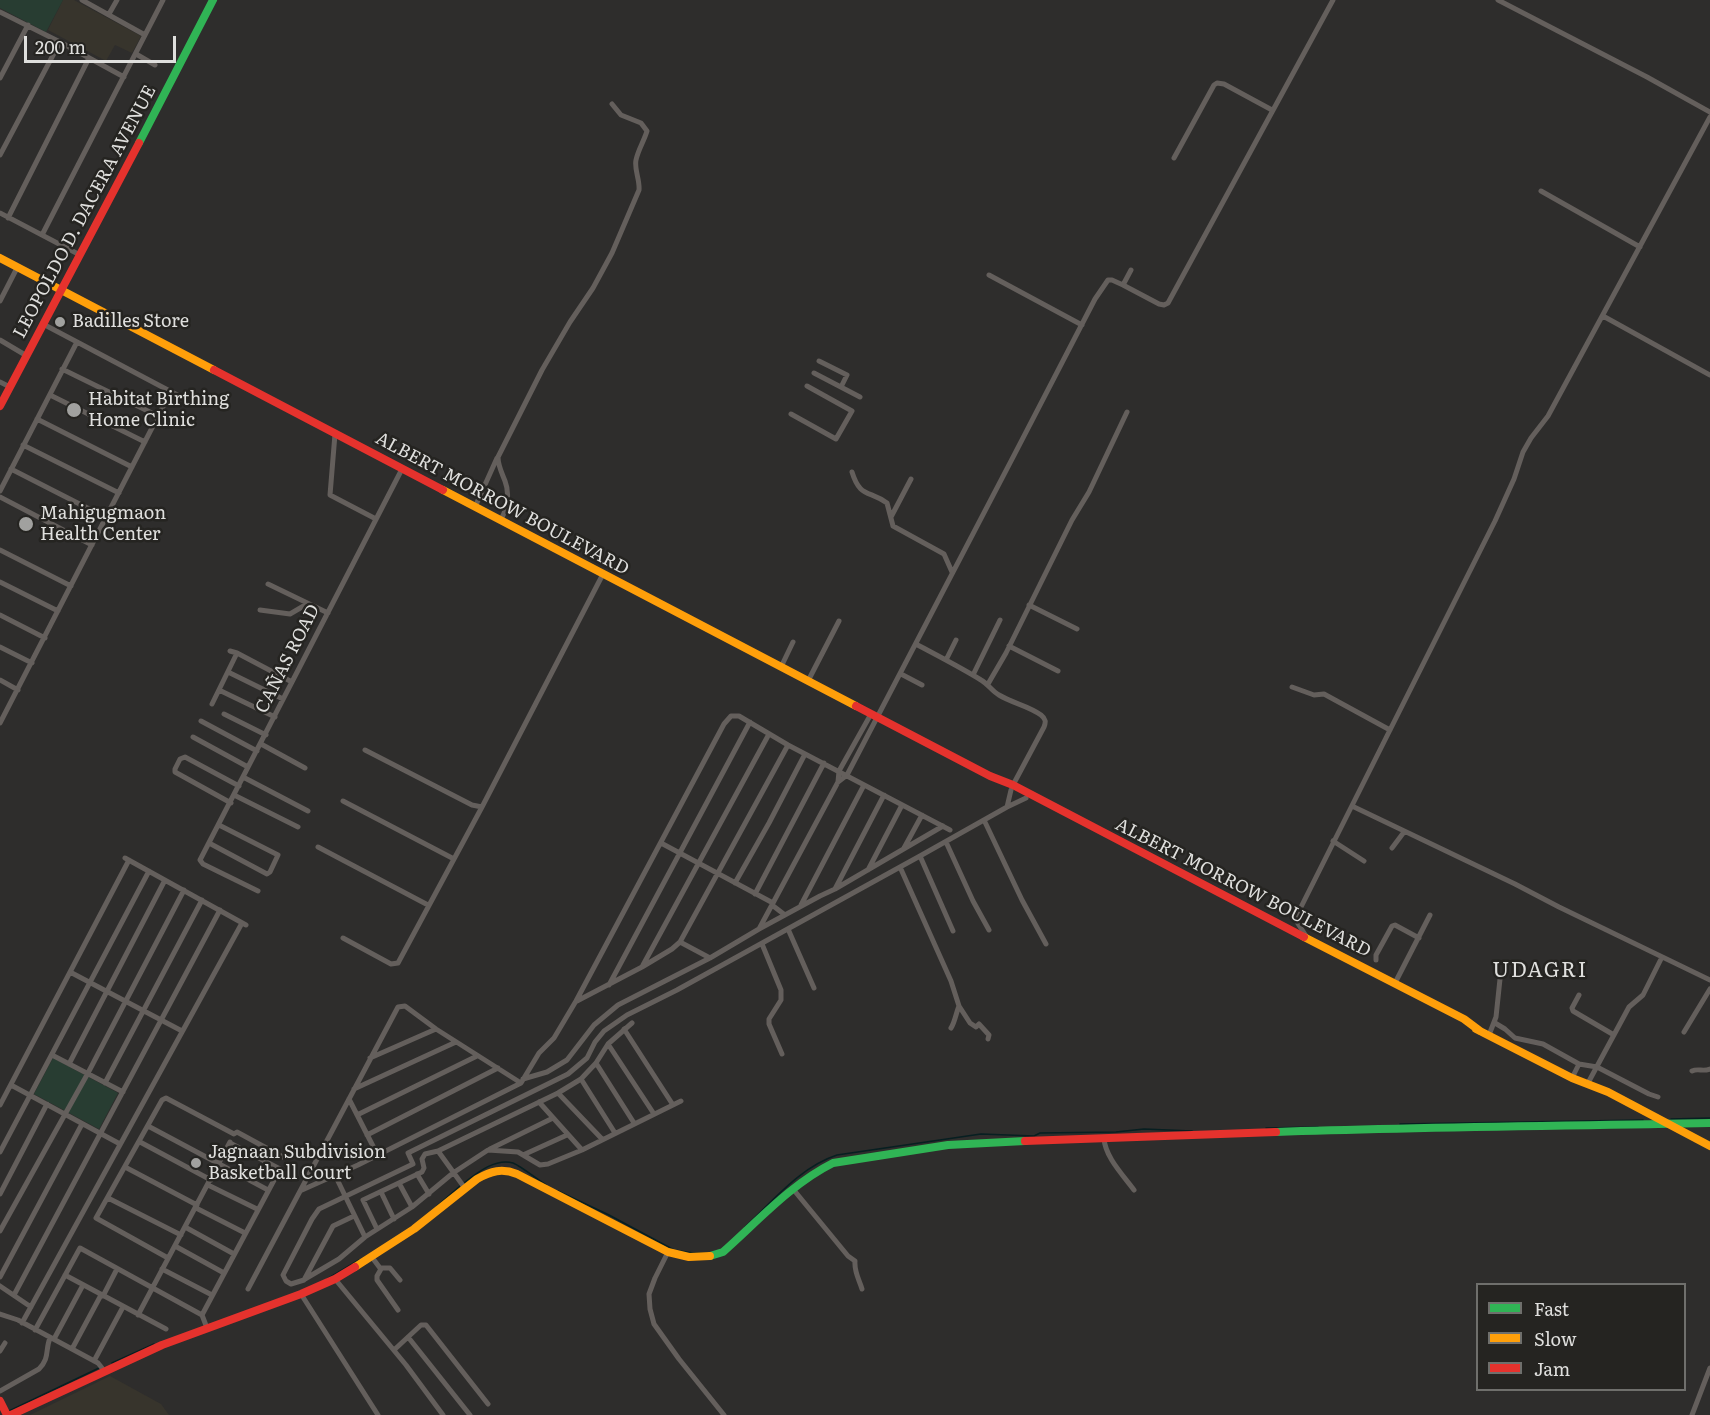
<!DOCTYPE html>
<html>
<head>
<meta charset="utf-8">
<style>
	body { margin:0 }
	#map { position:relative; width:1710px; height:1415px; overflow:hidden; background:#2e2d2c; font-family:Literata,serif }
	canvas { display:block }
	.legend { position:absolute; left:1476px; top:1283px; width:210px; height:108px; box-sizing:border-box; background:#252421; border:2px solid #6f6f6c; margin:0; padding:8px 10px; list-style:none; font-size:18px; color:#dfdfdd }
	.legend li { display:flex; align-items:center; gap:12px; height:30px }
	.legend b { width:30px; border:2px solid #6f6f6c }
	.scale { position:absolute; left:24px; top:36px; width:152px; height:27px; box-sizing:border-box; border:3px solid #dfdfdd; border-top:0; padding-left:8px; font-size:18px; line-height:21px; white-space:nowrap; color:#dfdfdd; -webkit-text-stroke:4px #252421; paint-order:stroke }
</style>
</head>
<body>
<div id="map">
<canvas width="1710" height="1415"></canvas>
<ul class="legend">
<li><b style="height:8px;background:#30b455"></b>Fast</li>
<li><b style="height:8px;background:#ff9f0a"></b>Slow</li>
<li><b style="height:8px;background:#e5322d"></b>Jam</li>
</ul>
<div class="scale">200 m</div>
</div>
<script>
const context = document.querySelector('canvas').getContext('2d');
context.lineJoin = 'round';
function fillPath(path, color) {
  context.fillStyle = color;
  context.fill(path, 'evenodd');
}
function stroke(path, color, width, dash) {
  context.strokeStyle = color;
  context.lineWidth = width;
  context.lineCap = dash ? 'butt' : 'round';
  context.setLineDash(dash || []);
  context.stroke(path);
}
function write(font, color, halo, rows, align = 'center') {
  context.font = font + ' Literata,serif';
  context.lineWidth = 5;
  context.setLineDash([]);
  context.textBaseline = 'middle';
  context.strokeStyle = halo;
  context.fillStyle = color;
  for (const [text, x, y, turn = 0] of rows) {
    context.save();
    context.translate(x, y);
    context.rotate((+turn || 0) * Math.PI / 180);
    context.textAlign = isNaN(turn) ? turn : align;
    if (halo) context.strokeText(text, 0, 0);
    context.fillText(text, 0, 0);
    context.restore();
  }
}
fillPath(new Path2D(`
	M63 0H74L141 36 132 53 115 45 106 61 48 30Z
	M110 1376 161 1404 169 1415H30Z`), '#37342c');
fillPath(new Path2D(`
	M0 0H63L46 32 0 8Z
	M53 1058 118 1093 99 1129 34 1094Z`), '#283d32');
stroke(new Path2D(`
	M1671 1119 1710 1118
	M1400 1124 1643 1120
	M1266 1128 1318 1127
	M464 1183C477 1173 495 1158 513 1163 521 1166 538 1180 546 1185
	M558 1191 609 1215 674 1250 693 1253H707
	M437 1206 460 1186
	M745 1227C773 1201 800 1167 837 1155L981 1134 1034 1136 1040 1133 1116 1132 1144 1129 1192 1131
	M327 1279 359 1260
	M112 1363 154 1344
	M9 1411 99 1368`), '#071f21', 1.5);
stroke(new Path2D(`
	M82 0 145 35
	M1498 0 1647 77 1710 112
	M0 12 60 42 124 77
	M109 14 117 0
	M136 54 155 65
	M0 78 28 25
	M0 155 60 42
	M1174 158 1214 85 1217 83 1224 84 1272 110
	M1541 191 1640 247
	M0 213 80 255
	M8 218 89 58
	M42 235 163 0
	M989 275 1082 325
	M1123 285 1159 304 1164 305 1168 303 1333 0
	M0 301 17 268
	M1603 316 1710 375
	M43 324 183 398
	M0 340 27 356
	M819 361 847 375 841 387
	M62 369 158 416
	M814 373 860 397
	M0 382 10 387
	M50 395 145 442
	M791 414 836 439 852 411 807 386
	M37 419 132 467
	M335 434 330 495 376 519
	M23 445 119 493
	M11 469 107 518
	M852 472C860 498 869 490 887 503L893 526 944 554 952 572
	M0 491 77 342
	M0 497 92 545
	M475 507 497 458
	M891 517 911 479
	M501 520C507 508 510 494 505 481 502 473 498 466 498 457L542 370 570 322 593 288 612 253 639 190C640 180 634 169 636 160 638 150 644 141 647 131L641 123 621 115 612 104
	M0 550 71 586
	M0 582 58 611
	M268 584 328 613
	M1029 605 1077 629
	M260 610 290 614 307 604
	M0 615 45 638
	M916 644C938 656 960 667 981 680 988 684 992 691 999 695 1012 703 1029 706 1041 715 1046 719 1046 722 1044 727L1013 785
	M1009 646 1058 671
	M0 647 32 663
	M230 651 237 653 292 682
	M946 660 956 640
	M781 667 793 642
	M228 672 283 699
	M901 674 922 685
	M973 675 1000 620
	M0 680 18 690
	M808 681 839 621
	M988 684 1006 653 1072 520 1089 492 1127 412
	M1292 687 1314 695 1324 694 1390 730
	M219 690 275 717
	M212 704 237 653
	M224 714 266 735
	M201 721 257 751
	M0 723 171 391
	M193 737 248 767
	M261 744 305 768
	M365 750 472 805 482 807
	M243 777 308 811
	M838 782 839 771 871 714
	M234 795 298 827
	M343 801 454 859
	M231 803 175 772V769L180 759 185 757 239 786
	M1352 806 1515 884 1559 907 1710 980
	M1007 807 1011 790
	M984 820 1022 900 1046 944
	M1333 841 1364 861
	M946 842 973 901 989 930
	M209 843 267 874 270 872 278 855 219 825
	M661 843 773 903
	M318 847 428 905
	M904 848 922 815
	M1392 848 1404 832
	M920 856 953 931
	M125 858 246 925
	M900 867 951 981 959 1006 970 1023 976 1027 979 1024 989 1035 988 1039
	M868 870 902 805
	M735 883 769 823 805 754
	M835 889 884 795
	M258 891 203 864 200 860 402 469
	M755 894 824 763
	M772 905 785 915
	M801 905 864 785
	M759 929 820 896 835 889 943 826
	M788 929 814 988
	M1306 936 1297 922 1299 911 1495 521 1514 479 1523 452 1531 438 1548 416 1710 117
	M343 938 391 964 398 963 482 807 603 574
	M680 942 710 958
	M762 944 781 990V1000L769 1019V1024L782 1054
	M1376 960V955L1392 926 1395 925 1419 938
	M643 965 769 734
	M70 972 182 1031
	M1395 983 1430 915
	M609 985 750 722
	M1579 995 1572 1008 1573 1011 1614 1035
	M577 1001 642 967 672 949 680 942 788 745
	M1495 1023 1505 1029 1515 1038 1543 1044 1579 1064 1572 1078
	M951 1028C955 1022 956 1013 959 1006
	M624 1029 673 1105
	M1684 1032 1710 989
	M1489 1035 1496 1017 1500 979
	M608 1044 654 1114
	M52 1055 123 1092
	M370 1058 436 1029
	M596 1063 634 1123
	M69 1064 165 880
	M1579 1064 1597 1067 1649 1094 1658 1097
	M1692 1071C1698 1068 1703 1072 1710 1069
	M523 1079 547 1072 567 1060 594 1025 618 1005 710 958 759 929 838 782 847 775C930 616 1013 458 1095 299L1108 280H1112L1123 285 1131 270
	M581 1079 615 1133
	M105 1083 202 900
	M1588 1083 1629 1007 1643 995 1662 957
	M11 1085 120 1144
	M354 1089 456 1042
	M558 1093 602 1139
	M349 1099 377 1154
	M539 1102 582 1150
	M0 1105 129 860
	M357 1115 477 1056
	M148 1126 268 1190
	M367 1135 498 1068
	M1104 1138C1105 1157 1123 1175 1134 1190
	M140 1142 211 1180
	M490 1149 553 1118
	M438 1151 464 1187
	M0 1152 149 871
	M523 1155 567 1135
	M125 1167 197 1205
	M417 1174 429 1194
	M335 1175 365 1237 412 1207 453 1173 488 1150 518 1152 540 1165 548 1164 582 1150 681 1101
	M399 1183 412 1207
	M208 1185 257 1209
	M793 1189 848 1256 855 1261C854 1272 859 1279 862 1289
	M302 1190 358 1165 521 1083 539 1053 554 1038 576 1001 724 724 731 716H739L788 745 950 830
	M381 1192 394 1219
	M0 1194 47 1104
	M108 1198 181 1235
	M196 1208 245 1233
	M354 1216 333 1226 304 1280 291 1284 286 1281 283 1275 284 1273 312 1219 319 1209 413 1164 408 1153 568 1074 587 1058 595 1042 604 1031 627 1015 677 990 920 856 1007 807 1026 798
	M185 1227 234 1254
	M377 1229 363 1200 422 1172 424 1168 422 1159 425 1154 438 1151 558 1093 581 1079 596 1063 608 1044 632 1023
	M0 1231 88 1073 184 890
	M175 1246 224 1273
	M668 1252 655 1278 649 1294 650 1309 654 1324 679 1359 724 1415
	M371 1256 380 1268H390L400 1280
	M168 1258 96 1218 162 1100 166 1098 234 1134 237 1132 283 1157
	M162 1269 212 1295
	M381 1269 377 1276V1280L398 1310
	M65 1275 166 1329
	M0 1277 82 1124
	M305 1279 339 1259 365 1237
	M335 1279 406 1365 443 1415
	M0 1286 31 1307
	M248 1289 398 1007 405 1006 436 1029 521 1083
	M301 1294 378 1415
	M14 1295 220 910
	M103 1296 117 1269
	M0 1314 18 1320 98 1363 102 1368
	M138 1315 230 1142
	M202 1315 280 1169 230 1143
	M22 1323 242 923
	M35 1330 80 1248 202 1315 207 1328
	M408 1337 470 1415
	M54 1339 83 1285
	M72 1349 101 1295
	M394 1350 421 1325H426L488 1404
	M0 1351 5 1343
	M94 1361 123 1307
	M0 1391 39 1369C50 1358 45 1350 50 1338
	M1692 1415 1710 1368`), '#645f5c', 5);
stroke(new Path2D(`
	M139 143 213 0
	M1276 1132C1420 1127 1565 1126 1710 1123
	M710 1256 723 1252C758 1221 791 1184 833 1163L948 1145 1025 1141`), '#30b455', 8);
stroke(new Path2D(`
	M0 258 214 370
	M443 490 856 706
	M1304 937 1464 1019 1480 1031
	M1476 1029 1572 1078 1608 1092 1710 1146
	M355 1267 414 1229 477 1179C491 1171 502 1168 517 1174L668 1252 689 1257 710 1256`), '#ff9f0a', 8);
stroke(new Path2D(`
	M214 370 443 490
	M0 406 139 143
	M856 706 990 776 1013 785 1304 937
	M1025 1141 1276 1132
	M0 1401 7 1415
	M11 1415 162 1345 301 1294 335 1279 355 1267`), '#e5322d', 8);
for (const [x, y, r, color] of [
	[60,322,6,"#a1a19f"],
	[74,410,8,"#a1a19f"],
	[26,524,8,"#a1a19f"],
	[196,1163,6,"#a1a19f"]
]) {
  const dot = new Path2D();
  dot.arc(x, y, r, 0, 2 * Math.PI);
  context.fillStyle = color;
  context.fill(dot);
  stroke(dot, '#252421', 2);
}
write('18px', '#dfdfdd', '#252421', [
	["LEOPOLDO D. DACERA AVENUE",85,212,-62],
	["ALBERT MORROW BOULEVARD",502,504,28],
	["CAÑAS ROAD",288,659,-63],
	["ALBERT MORROW BOULEVARD",1243,888,27]
]);
write('18px', '#dfdfdd', '#252421', [
	["Badilles Store",72,322],
	["Habitat Birthing",88,400],
	["Home Clinic",88,421],
	["Mahigugmaon",40,514],
	["Health Center",40,535],
	["Jagnaan Subdivision",208,1153],
	["Basketball Court",208,1174]
], 'left');
context.letterSpacing = '1.5px';
write('21px', '#dfdfdd', '#252421', [
	["UDAGRI",1540,971]
]);
context.letterSpacing = '0px';
</script>
</body>
</html>
